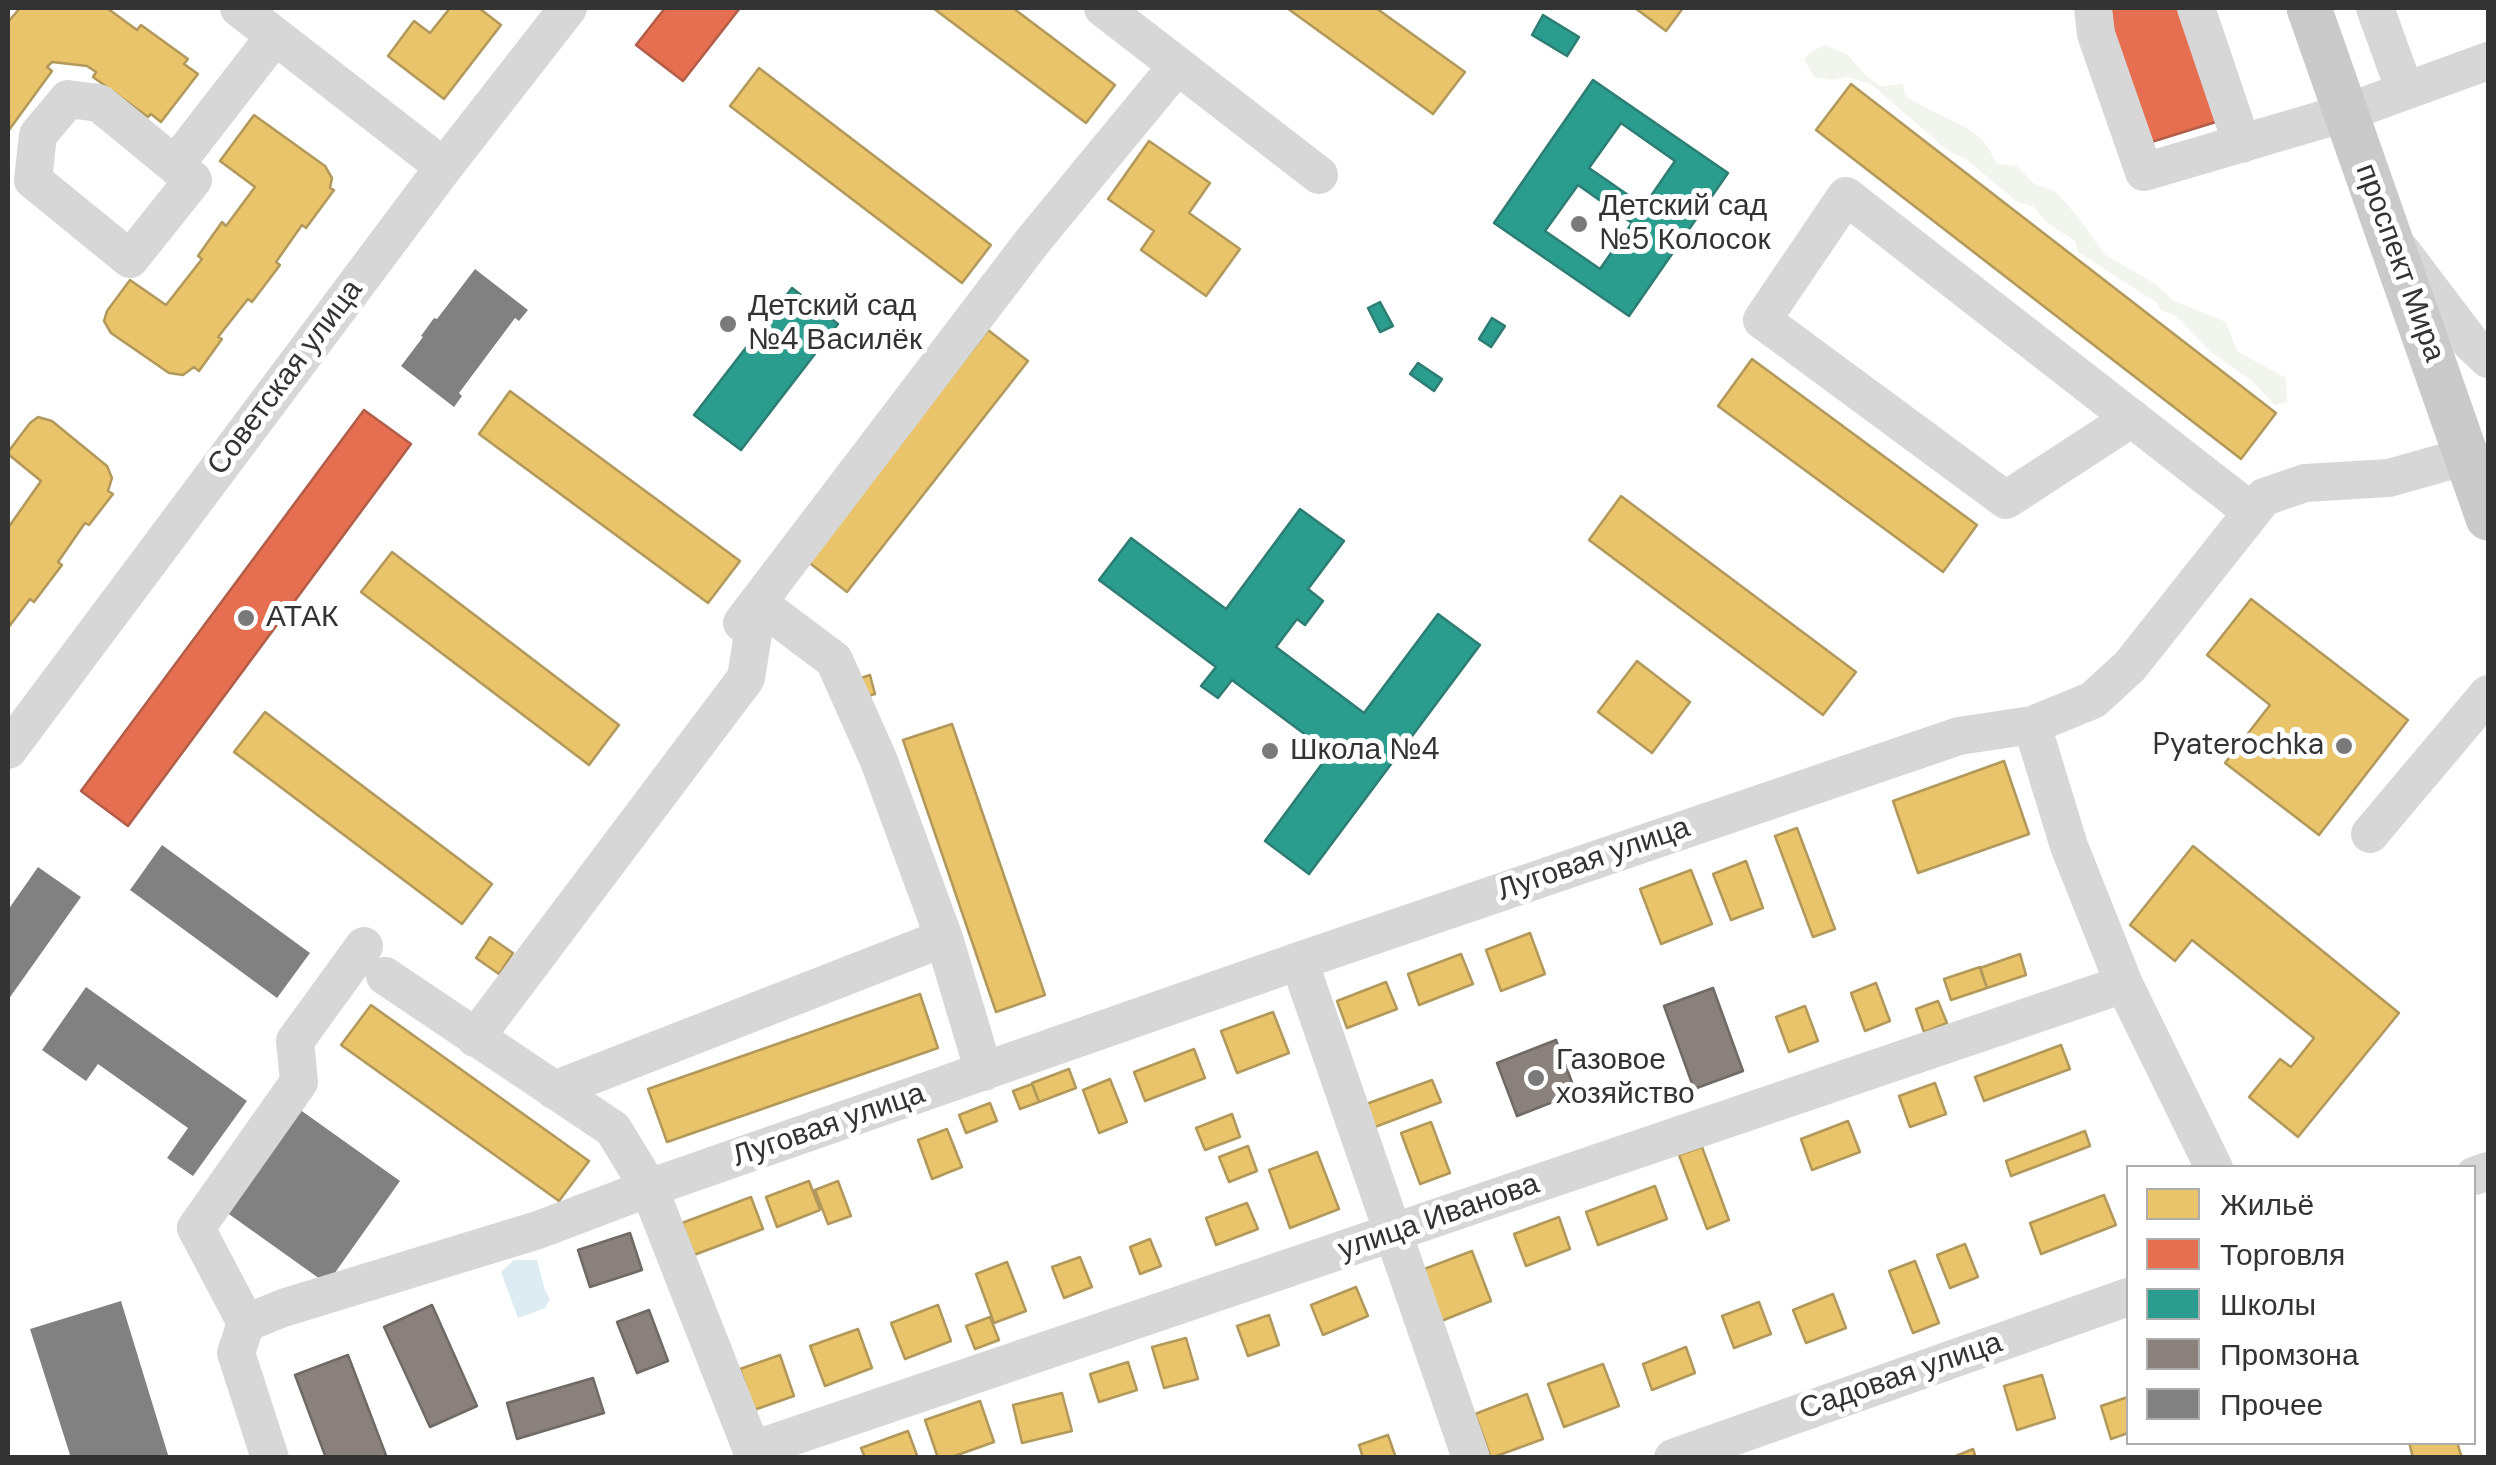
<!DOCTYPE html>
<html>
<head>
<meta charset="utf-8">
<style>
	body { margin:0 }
	#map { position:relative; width:2496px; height:1465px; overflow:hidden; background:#fff; font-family:"DM Sans",sans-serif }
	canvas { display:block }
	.frame { position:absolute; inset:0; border:10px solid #333; pointer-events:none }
	.legend { position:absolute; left:2126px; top:1165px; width:350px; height:280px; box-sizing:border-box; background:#fff; border:2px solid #adadad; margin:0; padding:12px 18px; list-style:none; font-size:30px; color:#333 }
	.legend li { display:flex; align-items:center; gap:20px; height:50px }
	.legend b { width:50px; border:2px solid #adadad }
</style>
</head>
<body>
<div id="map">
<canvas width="2496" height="1465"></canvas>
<div class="frame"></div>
<ul class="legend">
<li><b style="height:28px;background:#e9c46a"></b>Жильё</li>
<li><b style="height:28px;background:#e76f51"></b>Торговля</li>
<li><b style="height:28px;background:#2a9d8f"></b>Школы</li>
<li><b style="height:28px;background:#8a817c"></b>Промзона</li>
<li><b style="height:28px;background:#818181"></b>Прочее</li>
</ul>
</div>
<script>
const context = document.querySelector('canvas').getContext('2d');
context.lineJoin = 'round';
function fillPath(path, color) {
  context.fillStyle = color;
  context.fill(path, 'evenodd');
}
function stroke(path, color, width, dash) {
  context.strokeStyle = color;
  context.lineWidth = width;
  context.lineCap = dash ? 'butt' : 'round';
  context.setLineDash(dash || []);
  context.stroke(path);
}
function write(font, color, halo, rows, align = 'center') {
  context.font = font + ' "DM Sans",sans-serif';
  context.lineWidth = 10;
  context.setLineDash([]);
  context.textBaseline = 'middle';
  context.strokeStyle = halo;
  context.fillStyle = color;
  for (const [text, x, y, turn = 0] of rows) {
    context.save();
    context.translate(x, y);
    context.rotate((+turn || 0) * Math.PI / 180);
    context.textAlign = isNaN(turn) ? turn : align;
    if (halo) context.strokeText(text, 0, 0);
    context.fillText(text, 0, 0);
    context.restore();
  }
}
fillPath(new Path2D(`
	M1825 45 1848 55 1865 75 1880 86 1903 84 1905 95C1926 112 1970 124 1984 142 1989 148 1993 157 1997 164L2017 166 2034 184 2055 191 2079 218 2105 255 2154 283 2174 301 2226 322 2237 351 2286 378 2287 402 2275 405 2252 381 2211 352 2176 316 2160 310 2157 303 2078 252 2075 241 2046 222 2033 206 2017 202 1966 159 1948 151 1871 84 1847 77 1832 80 1814 77 1804 59 1812 51Z`), '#f1f5ed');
fillPath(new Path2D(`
	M514 1260H537L545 1291 550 1299 545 1308 518 1318 501 1272Z`), '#ddebf3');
const homes = new Path2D(`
	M20 8H107L137 30 141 25 188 59 184 64 198 74 161 122 151 114 148 117 93 77 96 72 87 66 52 62 47 67 52 71 9 130 8 22Z
	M450 8H479L501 25 444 99 388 56 414 21 430 33Z
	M933 8H1013L1115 85 1086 123Z
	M1287 8H1376L1465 72 1433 114Z
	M1635 8H1683L1666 31Z
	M759 68 991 245 962 283 730 106Z
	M1851 84 2276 413 2241 459 1816 130Z
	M254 115 325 166 332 178 330 188 334 190 306 228 302 225 276 262 280 265 252 302 248 299 218 337 222 339 199 371 194 367 183 375 169 373 111 333 104 321 107 311 130 280 166 305 202 259 198 256 222 222 226 226 255 187 220 161Z
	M1149 141 1210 183 1189 213 1240 249 1206 296 1141 250 1154 231 1108 199Z
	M988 330 1028 361 847 592 807 561Z
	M1752 359 1977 525 1943 572 1718 406Z
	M510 391 740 561 708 603 479 434Z
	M38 417 52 421 107 466 112 478 108 491 113 494 89 525 85 523 58 562 62 565 34 602 30 599 8 628V528L41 481 8 454V452L30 423Z
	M1621 496 1856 672 1823 715 1589 540Z
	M392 552 619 725 589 765 361 592Z
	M2251 599 2408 720 2319 835 2225 763 2270 705 2207 655Z
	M1637 661 1690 702 1652 753 1598 712Z
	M870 675 875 694 858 699 852 681Z
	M265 712 492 884 462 924 234 752Z
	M952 724 1045 995 996 1012 903 740Z
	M2004 761 2029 834 1918 873 1893 801Z
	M1797 828 1835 929 1813 937 1775 836Z
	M2193 846 2399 1013 2298 1137 2249 1097 2280 1059 2291 1067 2314 1038 2192 940 2175 961 2130 925Z
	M1746 861 1763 908 1731 920 1713 874Z
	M1691 870 1712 924 1661 944 1640 889Z
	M1530 933 1545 974 1501 991 1486 950Z
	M490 937 513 953 499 974 476 958Z
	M1461 954 1473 984 1419 1005 1408 974Z
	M2020 954 2026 975 1987 988 1980 968Z
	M1980 967 1987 988 1951 1000 1944 979Z
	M1386 982 1397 1009 1347 1028 1337 1001Z
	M1876 983 1890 1021 1865 1031 1851 993Z
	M920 994 938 1048 667 1142 648 1089Z
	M1938 1001 1947 1023 1924 1032 1916 1009Z
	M371 1005 589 1161 559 1201 341 1045Z
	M1805 1006 1818 1041 1789 1052 1776 1017Z
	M1273 1012 1289 1053 1237 1073 1221 1031Z
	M2061 1045 2070 1069 1984 1101 1975 1077Z
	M1194 1049 1205 1078 1145 1101 1134 1072Z
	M1069 1069 1076 1088 1039 1102 1032 1083Z
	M1110 1079 1127 1122 1099 1133 1083 1090Z
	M1432 1080 1441 1102 1367 1130 1358 1107Z
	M1935 1083 1946 1114 1910 1127 1899 1096Z
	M1032 1084 1039 1102 1020 1109 1013 1091Z
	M990 1103 997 1121 966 1133 959 1115Z
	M1232 1114 1240 1137 1205 1150 1196 1128Z
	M1848 1121 1860 1152 1812 1170 1801 1139Z
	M1431 1122 1450 1173 1420 1184 1401 1133Z
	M947 1129 962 1167 932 1179 918 1140Z
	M2085 1131 2090 1146 2011 1176 2006 1161Z
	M1248 1146 1257 1171 1229 1182 1219 1157Z
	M1702 1147 1729 1220 1707 1229 1679 1155Z
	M1317 1152 1339 1209 1290 1228 1269 1170Z
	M809 1181 820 1210 777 1227 766 1197Z
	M838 1181 851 1216 828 1224 815 1190Z
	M1655 1186 1667 1219 1598 1245 1586 1212Z
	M2104 1195 2116 1225 2041 1254 2030 1223Z
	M751 1197 763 1229 694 1255 682 1223Z
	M1247 1203 1258 1229 1216 1245 1206 1218Z
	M1559 1217 1570 1249 1526 1266 1514 1234Z
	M1150 1239 1161 1266 1140 1274 1130 1247Z
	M1965 1244 1978 1277 1950 1288 1937 1255Z
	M1472 1251 1491 1301 1439 1322 1419 1271Z
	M1080 1257 1092 1287 1064 1298 1052 1267Z
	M1915 1261 1939 1323 1913 1333 1889 1271Z
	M1007 1262 1026 1311 994 1323 976 1274Z
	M1356 1287 1368 1316 1323 1335 1311 1305Z
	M1833 1294 1846 1328 1806 1343 1793 1310Z
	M1759 1302 1771 1334 1734 1348 1722 1316Z
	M938 1305 951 1341 905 1359 891 1323Z
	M1269 1315 1279 1345 1248 1356 1237 1326Z
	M990 1317 999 1340 975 1349 966 1326Z
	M858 1329 872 1368 825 1386 810 1346Z
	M1186 1338 1198 1379 1164 1388 1152 1347Z
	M1686 1347 1695 1373 1652 1390 1643 1364Z
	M780 1355 794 1396 754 1410 740 1369Z
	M1128 1362 1137 1390 1099 1402 1090 1374Z
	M1603 1364 1619 1406 1564 1427 1548 1384Z
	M2042 1375 2055 1418 2017 1430 2004 1386Z
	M1062 1393 1072 1431 1022 1443 1013 1405Z
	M1527 1394 1543 1439 1491 1458 1475 1414Z
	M2128 1397V1433L2111 1439 2101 1406Z
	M980 1401 994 1442 949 1458H938L925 1420Z
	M908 1431 918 1458H865L861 1448Z
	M1388 1435 1396 1458H1363L1359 1445Z
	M2409 1442H2457L2462 1458H2413Z
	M1973 1449 1976 1458H1951Z`);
fillPath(homes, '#e9c46a');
stroke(homes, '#b2985a', 2.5);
const shops = new Path2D(`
	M665 8H740L683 81 636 45Z
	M2102 8H2183L2219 121 2145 144Z
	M364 410 411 444 128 826 81 791Z`);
fillPath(shops, '#e76f51');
stroke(shops, '#b15d48', 2.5);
const schools = new Path2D(`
	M1543 15 1579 37 1567 56 1532 35Z
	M1593 80 1728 173 1629 316 1494 223ZM1621 123 1675 161 1644 206 1589 168ZM1578 185 1632 223 1600 269 1545 231Z
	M792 288 838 324 741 450 694 415Z
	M1380 302 1393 326 1380 332 1368 308Z
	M1492 318 1505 326 1491 347 1479 339Z
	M1418 363 1442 379 1434 391 1410 374Z
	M1300 509 1344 541 1308 589 1323 601 1305 625 1297 619 1276 647 1364 713 1438 614 1480 645 1309 874 1265 841 1330 753 1232 680 1218 698 1201 686 1216 667 1099 580 1131 538 1226 609Z`);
fillPath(schools, '#2a9d8f');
stroke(schools, '#2d7d73', 2.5);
const industry = new Path2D(`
	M1713 988 1743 1071 1694 1089 1664 1006Z
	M1556 1040 1576 1093 1517 1116 1497 1063Z
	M630 1233 642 1270 590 1287 578 1250Z
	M432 1305 477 1406 430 1427 384 1327Z
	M649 1310 668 1361 637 1373 617 1322Z
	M348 1355 387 1458H326L295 1375Z
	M593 1378 604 1413 517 1439 507 1403Z`);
fillPath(industry, '#8a817c');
stroke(industry, '#706a66', 2.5);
fillPath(new Path2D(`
	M475 269 528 310 519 321 515 318 459 393 462 396 454 407 401 366 423 337 421 336 434 318 437 319Z
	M162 845 310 953 277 998 130 890Z
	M38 867 81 897 8 1000V910Z
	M86 987 247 1101 193 1176 167 1158 188 1128 98 1064 86 1081 42 1050Z
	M292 1104 400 1181 327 1284 219 1207Z
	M121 1301 169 1458H71L30 1329Z`), '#818181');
stroke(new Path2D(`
	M239 8 444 167
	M1103 8 1319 175
	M2093 8 2096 34 2144 172 2345 113 2488 61
	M2196 8 2242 144
	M2375 8 2405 91
	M68 99 99 103 193 180 130 259 33 180 38 135Z
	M175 165 275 36
	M2402 252 2471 343 2488 359
	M2132 418 2006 500 1762 320 1846 196 2252 512
	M742 623 1032 242 1177 66
	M2032 725 2069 846 2124 984 2214 1168
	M8 750 444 167 568 8
	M2370 834 2488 694
	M1299 961 1471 1458
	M385 976 613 1129 649 1188 755 1458
	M475 1038 746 678 758 603 834 660 879 761 944 938 984 1072
	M554 1090 944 938
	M2474 1176 2488 1171
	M246 1323 196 1228 299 1082 295 1041 364 946
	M753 1450 2124 984
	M270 1458 236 1353 246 1323 283 1308 538 1230 649 1188 1299 961 1959 736 2032 725 2093 700 2130 666 2264 497 2305 483 2389 478 2467 456
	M1673 1458 2128 1297`), '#d7d7d7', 38);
stroke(new Path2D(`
	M2309 8 2488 518`), '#cacaca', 45);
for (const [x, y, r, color] of [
	[1579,224,10,"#7a7a7a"],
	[728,324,10,"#7a7a7a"],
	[246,618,10,"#7a7a7a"],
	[2344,746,10,"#7a7a7a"],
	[1270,751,10,"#7a7a7a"],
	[1536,1078,10,"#7a7a7a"]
]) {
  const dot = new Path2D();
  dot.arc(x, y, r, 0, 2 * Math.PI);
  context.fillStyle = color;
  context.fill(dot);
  stroke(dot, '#fff', 4);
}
write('30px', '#333', '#fff', [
	["Детский сад",1599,207],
	["№5 Колосок",1599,241],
	["Детский сад",748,307],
	["№4 Василёк",748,341],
	["АТАК",266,618],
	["Pyaterochka",2324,746,"right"],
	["Школа №4",1290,751],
	["Газовое",1556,1061],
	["хозяйство",1556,1095]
], 'left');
write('30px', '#333', '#fff', [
	["проспект Мира",2399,263,70],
	["Советская улица",286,378,-53],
	["Луговая улица",1594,860,-19],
	["Луговая улица",829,1126,-19],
	["улица Иванова",1439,1218,-19],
	["Садовая улица",1901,1377,-19]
]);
</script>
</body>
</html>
